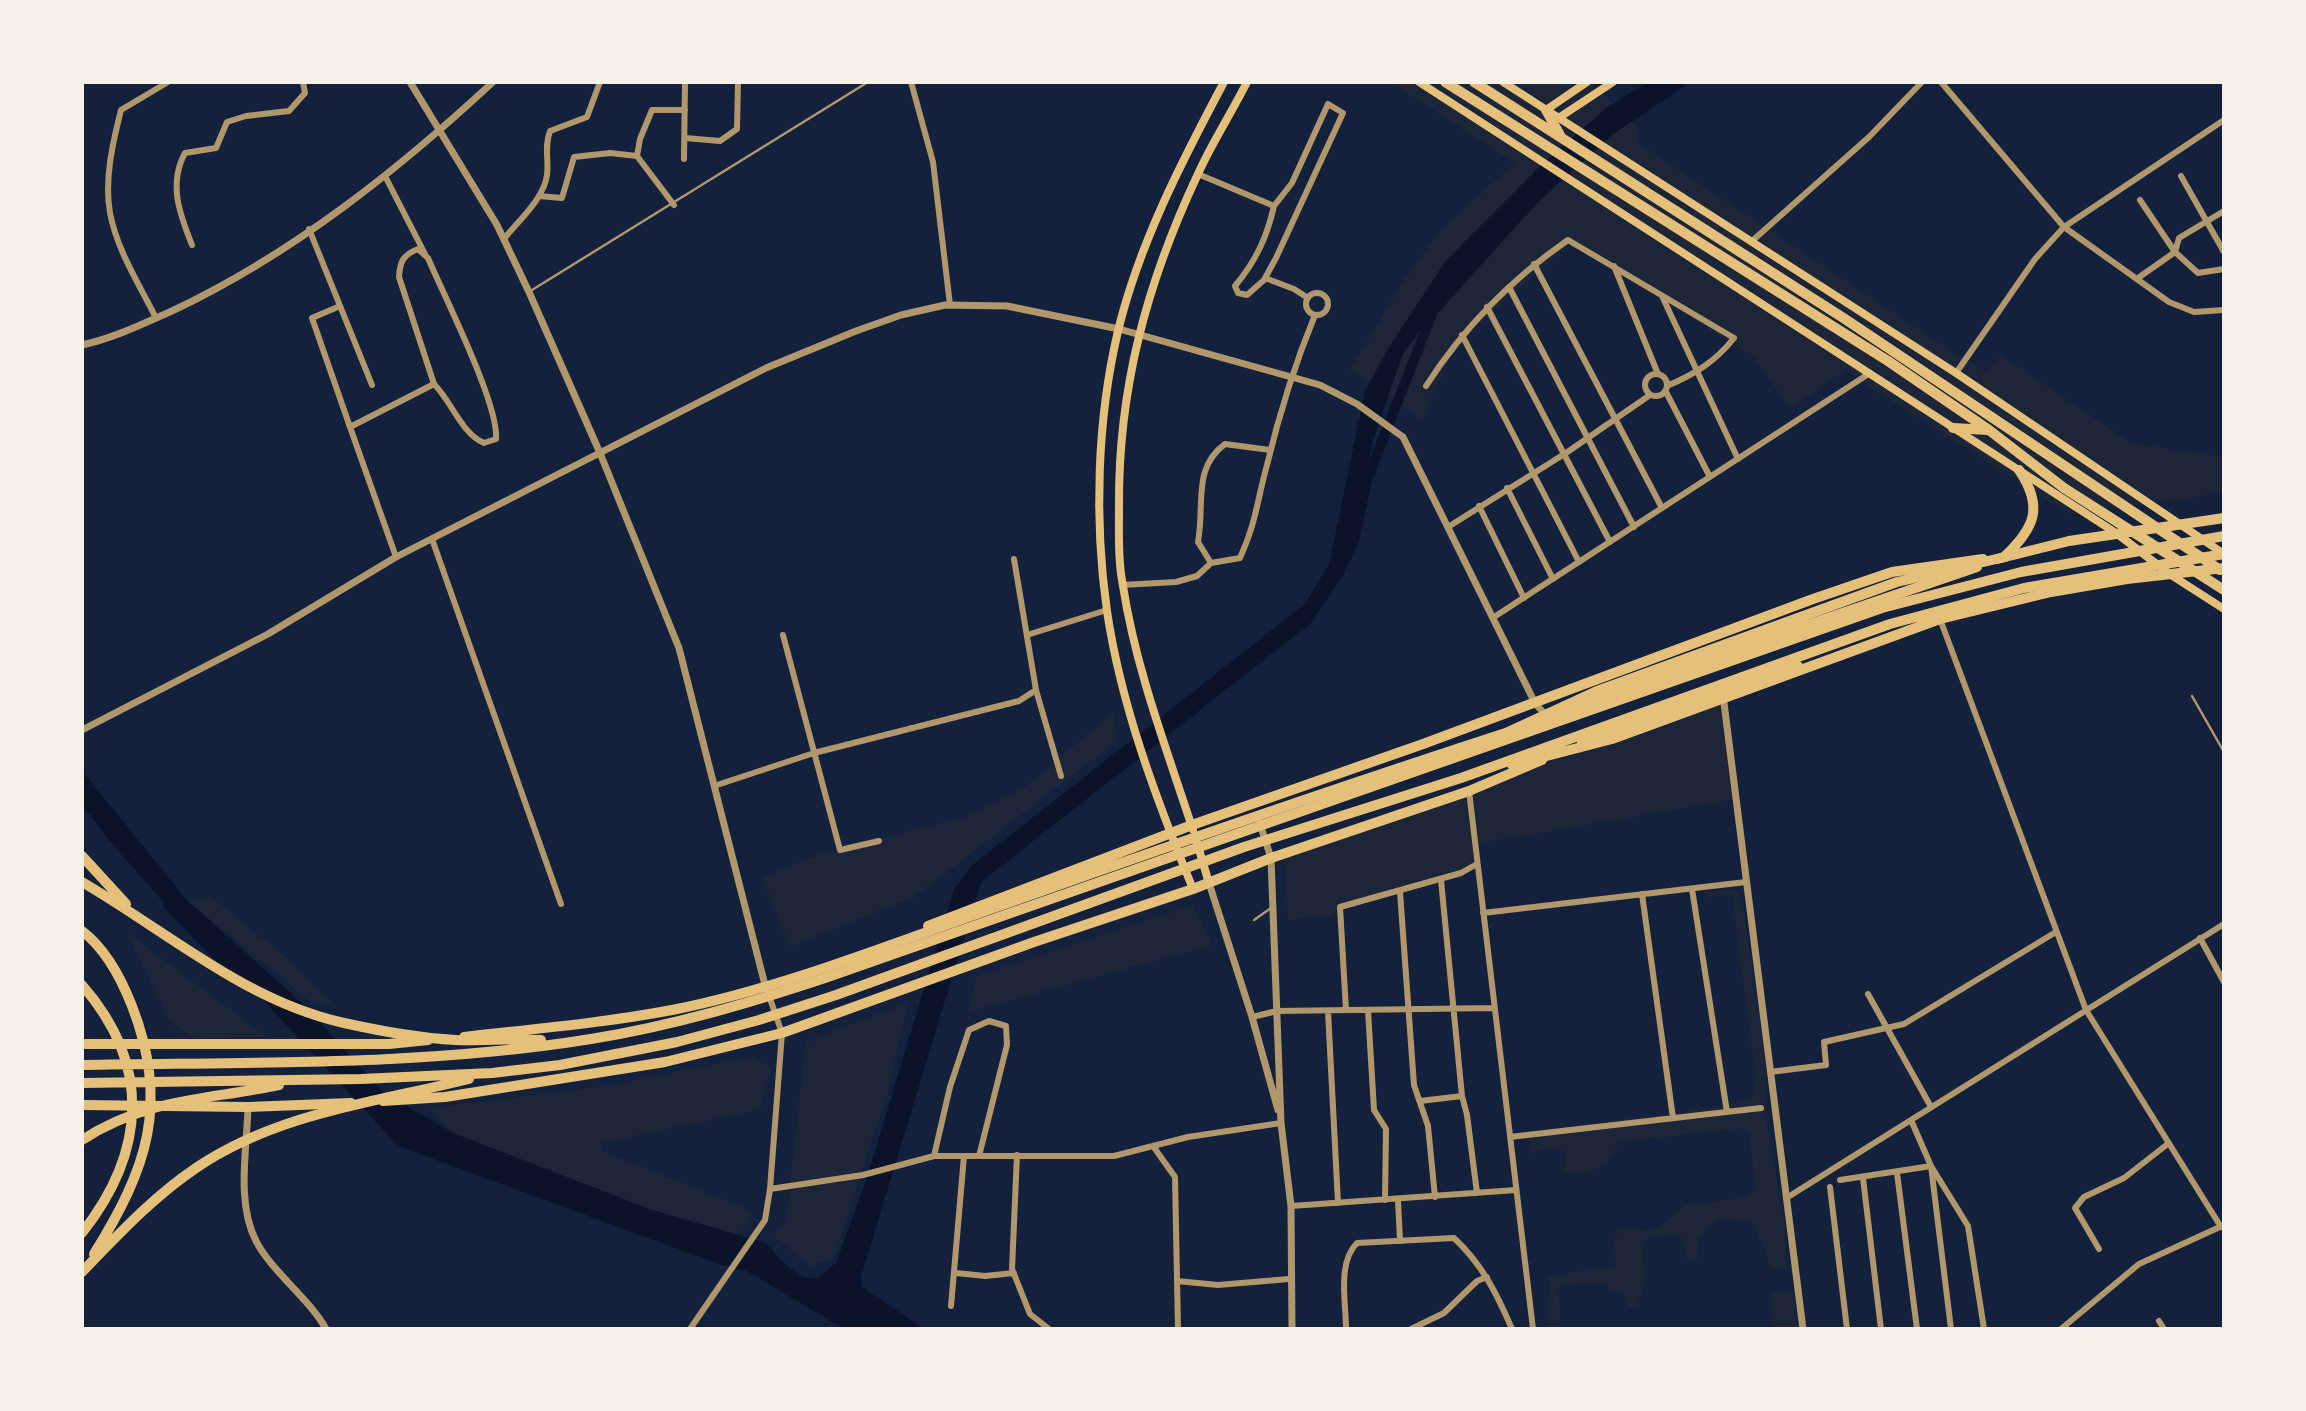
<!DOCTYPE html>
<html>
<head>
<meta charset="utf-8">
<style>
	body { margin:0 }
	#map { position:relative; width:2306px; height:1411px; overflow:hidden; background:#14213d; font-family:Raleway,sans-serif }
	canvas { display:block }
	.frame { position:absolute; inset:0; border:84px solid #f6f1e7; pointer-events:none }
</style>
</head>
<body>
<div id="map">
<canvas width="2306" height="1411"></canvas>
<div class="frame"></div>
</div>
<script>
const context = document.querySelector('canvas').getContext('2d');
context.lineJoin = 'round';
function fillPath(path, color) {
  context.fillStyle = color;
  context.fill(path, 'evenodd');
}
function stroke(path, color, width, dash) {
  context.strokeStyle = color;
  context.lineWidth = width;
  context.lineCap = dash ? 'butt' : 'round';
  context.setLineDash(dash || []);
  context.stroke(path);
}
fillPath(new Path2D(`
	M1391 82H1590L1639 126 1638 143 1957 355 1986 371 2001 355 2131 443 2224 457V493L2071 514 1871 388 1847 369 1790 409 1752 355 1570 244 1484 319 1450 357 1422 420 1350 369 1404 280 1443 227 1515 163Z
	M1724 703 1736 799 1475 844 1477 864 1461 873 1340 907 1329 916 1288 920 1284 854Z
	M1114 712 1117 741 914 897 790 947 762 878 820 854 962 818 1026 786Z
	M1735 889 1743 906 1766 1063 1767 1123 1785 1225V1269L1772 1268 1752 1223 1721 1218C1702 1231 1696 1235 1697 1260L1686 1259 1682 1238 1676 1233 1647 1239 1643 1244 1644 1283 1637 1305 1627 1308 1625 1295 1610 1289 1604 1282 1559 1286 1560 1329H1548L1549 1276 1616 1266 1614 1242 1618 1229 1655 1230 1688 1204 1744 1198 1755 1189 1750 1136 1744 1128 1619 1142 1606 1166 1574 1174 1564 1173 1567 1152 1546 1149 1529 1154 1530 1131 1679 1113 1752 1099 1756 1077 1732 895 1706 897 1707 892Z
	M210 896 286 957 338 1008 308 1000 187 900Z
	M1193 905 1212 945 968 1012 976 976Z
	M126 932 267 1037 195 1038 170 1022Z
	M907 1003 891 1081 834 1259 809 1266 774 1235 786 1220 806 1042Z
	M754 1056 771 1069 760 1109 603 1143 601 1150 753 1212 741 1235 652 1210 453 1133 429 1108 620 1084Z
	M1793 1289 1798 1329H1773L1770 1293Z`), '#1d2539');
fillPath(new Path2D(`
	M1648 82H1686L1603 130 1460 274 1403 354 1373 440 1345 572 1311 623 981 882 861 1277 862 1287 924 1329H844L747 1271 721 1265 398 1146 262 999 173 913 108 839 82 805V771L187 900 303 1004 383 1092 453 1133 652 1210 766 1243 783 1263 804 1278H817L836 1263 866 1181 954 889 971 866 1305 604 1329 564 1365 391 1389 347 1445 262 1539 167 1606 108Z`), '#0b132b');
stroke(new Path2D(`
	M1344 562 1353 544 1367 480 1433 311 1535 198 1610 130 1682 82
	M168 905 245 983`), '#0b132b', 10);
stroke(new Path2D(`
	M532 290 868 82
	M2192 696 2224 752
	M1254 920 1271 908`), '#b1986c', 2.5);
stroke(new Path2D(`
	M911 82 933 162 950 305
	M1941 82 2064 227 2169 302 2194 312 2224 310
	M685 138 720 141 737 129 738 82
	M637 156 674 205
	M684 159 685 82
	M1198 174 1274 206C1267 237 1256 261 1235 286L1238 293 1247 295 1264 280 1276 258 1343 113 1328 104 1292 183 1274 206
	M385 176 425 254
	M2181 176 2224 252
	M539 196 562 198 574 157 610 153 637 156 640 139 652 110H685
	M2140 200 2175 252 2198 273 2224 269
	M309 229 372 385
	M504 239C518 221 544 199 547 175 549 159 544 147 550 131L587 117 600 82
	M1752 241 1869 137 1922 82
	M192 245C180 215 168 184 185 153L216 148 227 122 246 116 289 111 305 93 303 82
	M1534 264 1662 508
	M1614 266 1658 374
	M1265 278 1294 289 1308 298
	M2138 278 2175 252 2179 238 2224 211
	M1509 287 1634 527
	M1306 304a11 11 0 1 1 22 0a11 11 0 1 1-22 0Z
	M1662 296 1738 459
	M340 306 312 318 350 427
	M1487 307 1610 542
	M156 318C139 284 117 250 110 213 104 179 113 142 121 110L168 82
	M1462 335 1579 562
	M1956 373 2035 259 2064 227 2224 120
	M1645 385a11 11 0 1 1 22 0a11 11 0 1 1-22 0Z
	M1426 386C1464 327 1510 280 1568 240L1734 338C1715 362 1695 374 1667 386
	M1666 392 1710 477
	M1507 488 1553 579
	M1479 506 1524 598
	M1448 527 1566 453 1650 395
	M432 539 561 904
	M396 557 350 427 434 384 399 277C400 261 403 255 418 249L428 258C444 296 499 404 496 439L484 443C461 433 452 402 434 384
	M1014 559 1036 690 1061 776
	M1211 563 1198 542C1205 505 1192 468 1225 444L1270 450
	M1122 585 1176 582 1197 576 1211 563 1240 558C1256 523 1257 501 1267 465 1280 411 1294 366 1315 315
	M1494 617 1870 373
	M1940 619 2086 1010 2221 1227
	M783 635 840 850 879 841
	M1027 635 1107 610
	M714 786 814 753 1019 701 1036 690
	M1469 791 1533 1329
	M1441 880 1462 1096 1467 1115 1477 1193
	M1692 889 1727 1112
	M1400 892 1414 1085 1428 1126 1435 1197
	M1642 894 1673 1118
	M1483 913 1746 882
	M2200 938 2224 982
	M1868 994 1931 1107
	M1346 1010 1340 907 1461 873 1477 864
	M1368 1010 1374 1110 1386 1129 1385 1200
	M1328 1011 1338 1203
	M1252 1017 1277 1011 1495 1008
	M1770 1072 1826 1065 1824 1042 1904 1024 2056 932
	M1420 1101 1462 1096
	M1911 1120 1931 1166 1968 1226 1984 1329
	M1510 1137 1761 1108
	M1153 1146 1175 1177 1178 1329
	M1017 1155 1012 1269 1030 1314 1049 1329
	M934 1156 950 1087 969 1030 989 1021 1006 1026 1007 1045 979 1156
	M1897 1173 1917 1329
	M1863 1178 1881 1329
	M1840 1180 1931 1166 1951 1329
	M1830 1187 1847 1329
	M770 1189 863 1175 934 1156H1114L1188 1137 1281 1123
	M1788 1197 2224 924
	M1398 1200 1400 1241
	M1291 1206 1516 1190
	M2099 1249 2075 1208 2084 1197 2124 1178 2169 1143
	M956 1273 985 1276 1014 1273
	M1177 1281 1218 1285 1289 1279
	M951 1306 964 1156
	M2159 1321 2164 1329
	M690 1329 765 1220 770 1189 782 1033 768 993
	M1346 1329C1346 1302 1337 1263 1357 1243L1454 1238C1482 1264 1497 1294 1512 1329
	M1411 1329 1444 1313 1477 1281 1487 1277
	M2061 1329 2139 1264 2222 1226`), '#b1986c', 6);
stroke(new Path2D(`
	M410 82 497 225 529 292 600 453 679 648 765 985
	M82 345C114 338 142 324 172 311 291 255 397 171 493 82
	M1723 695 1803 1329
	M82 730 268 634 396 557 766 368 856 331 901 315 945 305 1007 306 1119 329 1320 385 1357 404 1403 437 1535 703 1548 718
	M1259 821 1271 858 1281 1123 1291 1206 1292 1329
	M1209 883 1252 1017 1278 1110
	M248 1107C247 1149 236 1202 256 1241 272 1272 308 1297 326 1329`), '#b1986c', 7);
stroke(new Path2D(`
	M1419 82 2116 533 2171 575 2224 609
	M1503 82 1956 373 2224 554
	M1546 110 1587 82
	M1560 117 1613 82
	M1193 830C1167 750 1136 670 1123 586 1118 561 1119 533 1119 507 1118 388 1147 283 1197 176 1211 144 1231 114 1247 82
	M1197 843 1209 883
	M1193 889C1157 801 1121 706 1107 611 1094 520 1097 420 1118 331 1139 244 1182 161 1224 82`), '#e5c07b', 8);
stroke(new Path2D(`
	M1445 82 1888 361 1989 430 2064 488 2224 590
	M1474 82 1845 319 2220 570
	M1546 110 1561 137
	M1953 428 1988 430
	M2004 557C2035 528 2044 507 2019 470
	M1997 559 2069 541 2224 518
	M1932 621 2051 592 2127 579 2224 568
	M1539 722 1708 659 1977 567
	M1582 743 1798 666
	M928 926 1192 825 1423 744 1813 599 1892 572 1983 559
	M464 1037C534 1029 603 1023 672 1010 787 987 898 941 1008 903 1177 843 1345 785 1515 730
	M82 1044H389L428 1040
	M383 1101 445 1097 665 1062 782 1033 1034 942 1193 889 1271 858 1469 791 1542 760
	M82 1105 248 1107 351 1103`), '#e5c07b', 10);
stroke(new Path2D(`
	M1508 732 1597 691 1897 582 2005 557
	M1512 765 1612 739 1940 619
	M82 856 126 904
	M82 882C168 932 245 1001 344 1023 380 1031 418 1038 455 1040 484 1041 512 1038 541 1040
	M82 931C106 949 121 978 132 1006 170 1104 147 1169 94 1254
	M82 985C152 1065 146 1152 82 1233
	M82 1065C252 1062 424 1066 591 1039 672 1026 750 1003 828 977L1882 608 2021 572 2224 536
	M82 1083 361 1079 492 1073 560 1065 677 1042 759 1020 836 995 1244 847 1461 778 1890 624 2024 588 2224 554
	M82 1140C146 1098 208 1100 279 1085
	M82 1272C118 1235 153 1197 196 1168 277 1113 376 1102 469 1079`), '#e5c07b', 10);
</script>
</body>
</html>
